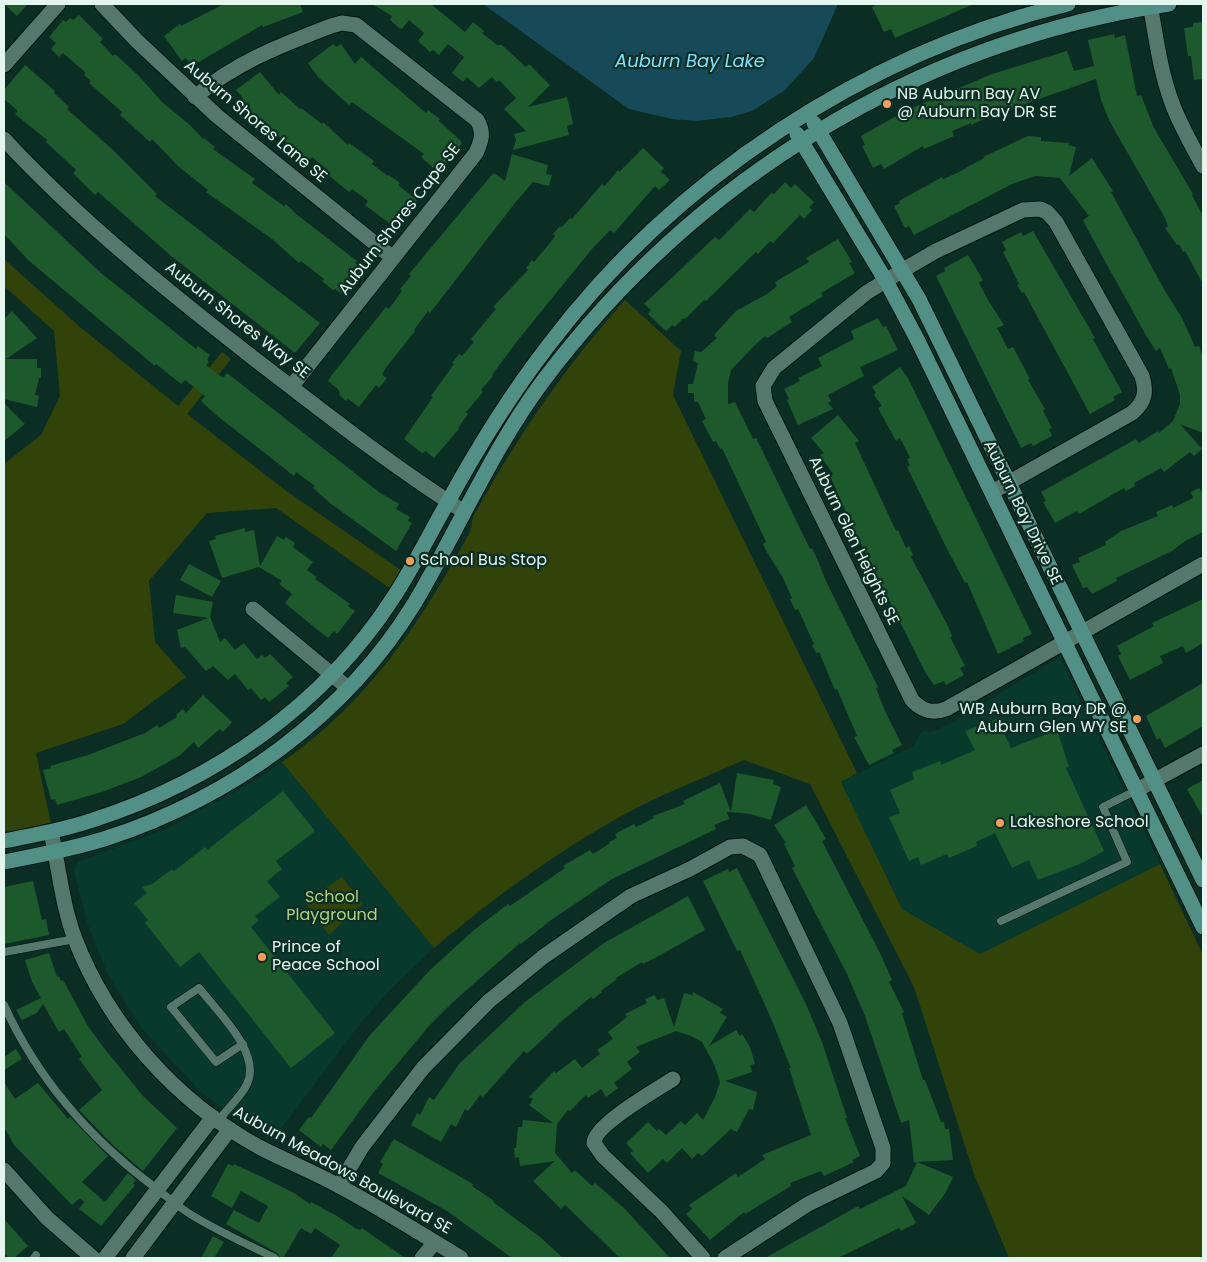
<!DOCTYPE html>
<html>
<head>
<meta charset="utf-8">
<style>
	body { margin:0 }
	#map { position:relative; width:1207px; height:1262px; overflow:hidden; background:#0a2e24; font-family:Poppins,sans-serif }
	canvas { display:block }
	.frame { position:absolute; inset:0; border:5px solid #e3f7ef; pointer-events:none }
</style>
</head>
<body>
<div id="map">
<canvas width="1207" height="1262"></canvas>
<div class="frame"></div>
</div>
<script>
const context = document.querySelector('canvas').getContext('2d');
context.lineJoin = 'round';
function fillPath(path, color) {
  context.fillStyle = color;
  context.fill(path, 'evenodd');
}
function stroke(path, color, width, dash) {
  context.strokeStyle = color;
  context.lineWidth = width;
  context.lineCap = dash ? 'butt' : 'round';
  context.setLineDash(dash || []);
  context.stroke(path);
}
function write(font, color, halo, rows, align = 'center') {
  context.font = font + ' Poppins,sans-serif';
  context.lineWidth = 4.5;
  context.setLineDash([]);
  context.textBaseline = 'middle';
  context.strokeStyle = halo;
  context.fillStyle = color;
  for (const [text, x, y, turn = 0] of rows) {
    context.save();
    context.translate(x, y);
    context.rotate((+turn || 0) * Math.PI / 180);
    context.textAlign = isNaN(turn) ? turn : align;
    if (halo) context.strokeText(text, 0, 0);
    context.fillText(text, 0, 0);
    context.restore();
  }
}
fillPath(new Path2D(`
	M1060 657 1160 864 980 954 902 909 841 782 913 746 922 731 932 732 949 724Z
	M282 762 434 948 390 990 360 1024 274 1138 236 1118 201 1092 142 1029 108 975 88 925 74 871 78 862 166 829 255 781Z`), '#07392d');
fillPath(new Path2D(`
	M4 259 80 327 178 406 222 352 231 359 187 414 285 490 402 571 391 589 276 508 207 513 149 581 155 642 186 677 123 724 36 753 51 824 4 834V464L41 435 60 396 54 331 4 286Z
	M625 300 681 351 673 395 857 773 841 782 902 909 980 954 1160 864 1203 955V1258H1009L974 1174 914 987 810 784 744 760C702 779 656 796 616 819 551 856 491 900 434 948L282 762C367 704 422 621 470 532L473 517C517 437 564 368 625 300Z
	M342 877 363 904 329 935 305 902Z`), '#32430a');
fillPath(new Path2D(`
	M483 4H838L814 58 785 90 752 111 731 117 696 121 672 119 629 109Z`), '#164a58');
fillPath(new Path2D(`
	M4 4H28L17 16Z
	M224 4H300L303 12 263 27 262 25 192 66 186 58 182 61 164 36 180 24 181 26Z
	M372 4H431L465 32 473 22 484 31 482 33 497 45H502L526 67 529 64 550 85 528 107 567 97 573 124 567 126 569 135 513 150 516 140 514 134 526 131 504 109 516 98 499 80 497 82 492 77 479 88 467 77 463 82 452 73 464 57 448 44 439 55 433 50 430 52 418 41 424 33 409 20 402 29 399 28 390 20 392 16Z
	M878 4H974L895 38 891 29 884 32 872 7Z
	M79 15 103 39 100 42 113 56 115 54 139 76 162 102 191 126 203 139 204 138 215 147 213 149 255 179 252 183 284 206 286 204 296 214 357 261 355 263 362 269 342 294 335 289 333 290 322 281 324 279 301 261 299 263 272 239 206 192 208 190 179 167 152 139 150 142 120 115 122 112 89 83 91 81 84 75 86 73 63 53 59 57 51 49 56 43 49 37 63 20 66 22 70 18 73 20Z
	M1203 22V79L1194 80 1191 56H1188L1184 28 1193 27V23Z
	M1114 34 1115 38 1125 35 1137 96 1141 95 1154 128 1193 194 1192 195 1203 216V284L1185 251 1183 252 1179 244 1177 245 1165 228 1168 226 1165 218 1110 122 1101 100 1096 79 1002 112 1003 114 991 119 990 116 971 125V123L952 131 954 136 924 149 923 146 884 169 881 164 873 168 862 146 865 145 861 136 905 111 992 74 1067 51 1074 71 1094 66 1088 40Z
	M333 44 336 47 341 44 355 64 361 57 426 113 428 110 440 119 439 121 460 140 462 143 438 172 421 157 424 154 352 102 349 105 318 77 308 63Z
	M25 65 55 91 54 93 69 107 67 109 113 150 157 194 155 196 320 323 295 353 170 255 98 192 95 195 73 173 76 170 46 142 47 140 15 114 18 111 4 99V90Z
	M260 72 279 95 281 92 300 109 301 108 322 124 323 122 348 145 349 143 374 161 372 164 388 176 389 175 400 183 398 185 417 200 399 224 393 218 389 223 365 205 368 201 352 189 349 192 326 173 328 170 312 157 309 160 248 113 239 102 243 98 236 90Z
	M1028 136 1041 137V141L1069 143 1068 145 1076 147 1069 176 1092 158 1113 191 1111 192 1165 291 1182 318 1195 347 1199 346 1203 357V433L1180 424 1202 449 1194 456 1190 452 1164 472 1161 468 1134 483 1135 486 1126 491 1124 488 1079 514 1077 511 1055 523 1043 502 1046 501 1041 492 1136 439 1139 443 1158 431 1159 433 1173 421 1180 404V395L1171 368 1169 369 1160 348 1156 351 1147 337 1090 234 1083 220 1089 216 1060 178 1035 176 1012 184 914 235 909 226 905 228 894 206 900 203 899 201 942 177 943 179 955 174 984 158 983 157Z
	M643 148 664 168 661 172 670 180 659 190 655 186 614 233 610 230 592 249 518 340 492 375 493 376 481 390 483 392 466 412 468 414 458 428 459 429 434 458 426 451 422 453 404 439 433 397 431 396 454 364 452 363 459 354 462 356 474 342 471 339 496 309 493 307 528 270 526 268 532 260 534 262 550 243 555 236 553 234 560 226 562 227 570 218 572 219 602 184 605 186 618 170 619 172Z
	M512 154 548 165 546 174 552 175 549 186 533 182 515 203 430 313 428 311 414 330 415 331 385 369 382 375 387 378 379 388 376 385 359 407 348 399 346 401 339 395 340 393 338 389 328 381 331 376 386 307 389 309 402 291 400 289 411 276 409 274 490 177 494 173 505 181Z
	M4 182 101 273 196 349 198 346 210 355 207 360 209 362 206 365 223 378 227 373 379 492 399 504 396 509 410 517 408 521 412 523 396 551 330 503 313 488 315 486 296 472 294 476 215 414 201 401 205 396 185 380 181 384 156 364 155 366 28 260 4 234Z
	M785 182 791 188 795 184 814 202 809 207 812 210 804 219 800 215 773 243 770 241 758 254 756 252 706 301 704 300 685 319 683 318 675 327 672 325 666 331 648 314 651 310 644 304 715 237 719 240 750 209 754 212 771 193 774 194Z
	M1033 231 1095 338 1093 339 1122 392 1113 397 1115 400 1090 414 1024 292 1022 293 1017 285 1019 284 1003 252 1006 250 1002 242 1021 232 1023 236Z
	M838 239 852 262 849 263 855 273 821 293 823 296 789 317 792 322 767 338 765 336 755 345 731 370 728 383V404L735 402 753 439 756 438 763 452 810 549 812 548 818 561 826 581 878 687 876 688 885 711 902 745 892 750 894 753 869 765 854 737 857 736 837 689 835 690 819 652 816 653 812 645 814 644 798 609 795 610 790 599 792 598 783 578 767 552 763 544 766 542 722 448 720 449 716 441 713 442 702 421 706 419 698 402H694V393H688V384H693L698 363 693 361 695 351 701 352 717 338 714 335 736 311 767 294 777 286 775 282 809 262 806 258Z
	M968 255 983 280 979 283 988 300 1004 325 997 328 1008 349 1013 347 1030 379 1028 380 1045 409 1043 411 1052 428 1049 429 1052 436 1033 446 1031 443 1021 448 936 276 945 271 944 268Z
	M12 311 37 338 6 359H37V368H41V378H39L35 395 39 396 37 407 4 399V319Z
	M878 318 883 327 886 326 898 350 860 367 864 376 828 395 831 401 828 403 833 409 798 425 787 400 789 399 784 389 800 381 798 378 822 366 818 358 854 339 851 331Z
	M900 367 908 378 1032 634 1023 638 1024 641 998 654 967 582 965 583 946 547 907 467 910 465 907 459 910 458 900 438 896 441 878 408 882 406 874 395 876 393 872 387Z
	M4 403 25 424 4 441Z
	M838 415 859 441 855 443 883 503 896 531 898 530 906 548 909 546 913 555 911 557 948 626 952 636 950 637 965 666 960 668 964 675 946 685 944 681 934 685 925 672 853 528 830 476 833 474 820 455 824 453 811 438Z
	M1199 488 1203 493V532L1185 541 1172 551 1116 578 1117 581 1092 594 1087 587 1083 588 1072 565 1080 562 1078 558 1106 545 1105 542 1121 531 1158 516 1156 512 1172 505 1173 508 1193 498 1191 492Z
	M245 528V532L254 530 260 566 277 536 284 540 286 537 295 543 293 547 313 562 307 570 317 577 315 579 350 604 348 606 355 611 337 634 334 631 328 638 304 619 285 603 292 594 279 584 282 581 259 567 222 578 209 541 216 539 215 536Z
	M189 564 221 581 212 597 180 580Z
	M176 595 213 602 210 617 220 642 225 638 235 650 244 643 257 659 262 655 265 658 270 654 293 677 286 683 289 686 269 702 265 697 261 700 251 688 248 690 235 674 228 680 213 666 206 671 185 647 181 648 177 630 208 618 173 613Z
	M1203 599V643L1186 653 1183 646 1160 656 1163 663 1130 680 1118 656 1121 654 1117 646 1154 626 1152 623Z
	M1203 683V726L1165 748 1160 738 1157 740 1146 716Z
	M203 695 232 722 223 732 220 729 198 748 194 742 179 756 141 777 102 792 57 805 55 799 51 800 43 770 51 768 50 766 88 755 145 733 157 725 159 728 177 717 176 715 183 709 186 713Z
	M997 719 1011 748 1057 730 1069 767 1066 768 1104 851 1082 863 1038 880 1029 860 1012 868 995 833 976 842 977 846 949 858 947 854 921 865 918 857 909 861 889 817 900 813 890 790 914 779 912 772 940 761 941 765 975 750 965 731Z
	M737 773 774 780 773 784 781 787 771 820 750 814 731 812Z
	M1203 780V818L1187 789Z
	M720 783 731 812H727L729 819 714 825 716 829 612 879 551 920 521 944 520 943 453 1002 429 1026 373 1093 331 1150 323 1144 321 1147 299 1130 309 1117 311 1118 370 1035 430 970 474 930 508 904 510 906 565 868 563 866 590 850 593 854 610 843 609 842 617 838 615 834 634 824 636 827 654 818 653 816 685 804 683 801Z
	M283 791 315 831 276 861 282 869 267 881 280 897 255 916 259 920 251 927 335 1033 291 1068 199 952 180 967 145 923 148 920 134 903 147 893 142 887 152 884 172 869 174 871 205 847 207 850Z
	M806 805 826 839 822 841 880 953 892 980 889 982 904 1012 902 1013 923 1080H925L941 1122H944L945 1129H949L953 1160 917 1162 953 1177 946 1192 929 1215 902 1196 916 1223 901 1231 899 1228 838 1258H765L858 1206 860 1209 906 1186 917 1162 914 1163 909 1120 901 1123 865 1016 847 974 792 868 795 866 784 844 786 843 774 825Z
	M737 868 806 1004 822 1042 847 1118H845L860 1156 852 1160 854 1162 824 1176 821 1171 790 1183 791 1186 745 1214 744 1212 710 1240 686 1214 692 1209 689 1205 736 1173 738 1177 765 1159 762 1155 811 1135 793 1081 789 1068H791L770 1016 740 950 737 951 703 881 728 869 729 872Z
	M33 881 42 920 46 919 49 935 4 944V887Z
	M688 896 705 930 655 958 643 964 642 962 616 978 617 979 601 991 602 992 593 999 591 997 563 1020 527 1054 524 1051 483 1097 480 1095 468 1111 465 1109 456 1127 451 1124 441 1142 411 1125 417 1113 420 1115 429 1097 434 1100 459 1064 526 1001 604 943Z
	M49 953 57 977 59 976 61 981 63 980 88 1026 104 1048 143 1096 177 1128 143 1171 114 1146 79 1110 102 1090 79 1059 82 1057 64 1029 59 1032 43 1004 37 1013 22 1020 16 1010 41 998 32 982 25 960Z
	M693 992 723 1009 720 1013 727 1017 709 1046 736 1030 740 1036 742 1034 750 1047 755 1064 750 1065 752 1072 725 1081 757 1092 753 1110 749 1109 737 1132 731 1129 702 1156 698 1153 692 1159 682 1148 667 1163 663 1159 648 1173 630 1153 633 1151 626 1143 648 1122 657 1131 659 1129 666 1135 681 1121 685 1125 697 1113 703 1120 715 1097 720 1082 714 1064 702 1042 691 1036 676 1031 636 1047 640 1052 627 1062 632 1069 614 1083 618 1088 606 1097 601 1089 588 1098 586 1095 570 1111 568 1110 557 1124 555 1153 572 1173 575 1170 592 1186 595 1183 624 1208 670 1258H620L565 1205 561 1209 533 1181 555 1161 520 1166 519 1157 515 1158 514 1148H516L518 1127H522L523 1120 553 1123 529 1105 533 1099 529 1097 554 1071 556 1073 575 1059 582 1068 600 1054 597 1050 613 1039 608 1032 627 1017 625 1014 647 1003 645 999 655 995 657 1000 664 998 674 1027 684 993 692 995Z
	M16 1049 22 1059 4 1070V1057Z
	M4 1082 15 1099 38 1083 68 1119 70 1117 108 1156 82 1182 105 1202 128 1173 136 1180 133 1183 135 1185 101 1226 79 1209 84 1202 80 1198 72 1205 14 1145 4 1127Z
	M394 1139 473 1184 472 1186 494 1201 493 1202 540 1237 563 1258H512L447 1211 378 1173 383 1164 380 1162Z
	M228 1164 233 1166 234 1164 260 1176 294 1193 310 1204 311 1202 337 1216 355 1228 360 1230 362 1228 405 1258H331L340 1245 315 1228 311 1234 301 1228 283 1258H281L277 1253 226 1224 234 1210 259 1223 268 1206 241 1191 232 1208 211 1196Z
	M4 1219 28 1246 14 1258H9L4 1253Z
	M213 1236 224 1242 214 1258H201Z`), '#1c592b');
const lane = new Path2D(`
	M1001 921 1127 862 1103 807 1137 790
	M4 952 75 939
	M4 1005C38 1080 91 1140 157 1189 168 1198 179 1207 190 1214 217 1231 247 1244 275 1258
	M218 1121C227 1109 241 1097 247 1084 262 1053 217 1011 199 988L171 1007 216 1062 243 1044
	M34 1258 36 1255`);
const street = new Path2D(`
	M102 4 137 41 217 116 393 258
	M1150 4C1156 37 1160 71 1172 103 1180 125 1192 145 1203 166
	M4 65 58 4
	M195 97C236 62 282 45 331 26L342 23 356 25 477 120C484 132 482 140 476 153L291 387
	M4 139C79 220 165 289 252 357 321 410 389 464 463 511
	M992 492 1132 413C1145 402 1147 392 1142 376L1056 222 1047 212 1040 209 1023 210 936 251 903 270 866 293 774 368 763 386 765 401 912 700C922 711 932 714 946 709L1203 564
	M253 609 348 688
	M1137 790 1203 754
	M51 832C59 868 62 905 75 939 109 1027 177 1102 259 1147 286 1161 314 1172 341 1187 382 1209 421 1234 461 1258
	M673 1079C656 1090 594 1125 594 1143L603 1156 662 1212 703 1258
	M4 1170 47 1218 93 1258
	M339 1186 362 1147 423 1068 489 1001 543 957 631 896 690 869 730 847 743 846 760 855 840 1023 883 1148V1163L876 1171 808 1204 725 1258
	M105 1258 213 1117
	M133 1258 230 1129
	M422 1258 435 1242`);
const secondary = new Path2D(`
	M814 123 919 299 1203 880
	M797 134 886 281 917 339 1203 927
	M4 841C34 835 64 830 93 820 214 781 324 705 393 598 414 566 430 533 449 500 478 447 511 394 548 346 674 179 865 53 1068 4
	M4 862C39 855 73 849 107 838 232 797 345 716 414 604 458 530 491 451 543 381 696 178 917 42 1169 4`);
stroke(lane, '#00150e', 9);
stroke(street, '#00150e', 17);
stroke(secondary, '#00150e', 17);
stroke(lane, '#54786b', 8);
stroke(street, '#54786b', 15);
stroke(secondary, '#509086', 15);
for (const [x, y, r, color] of [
	[887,104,5,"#fd9d54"],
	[410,561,5,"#fd9d54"],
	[1137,719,5,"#fd9d54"],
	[1000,823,5,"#fd9d54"],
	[262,957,5,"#fd9d54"]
]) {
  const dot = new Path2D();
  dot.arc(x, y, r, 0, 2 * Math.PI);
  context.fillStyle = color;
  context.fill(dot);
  stroke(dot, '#0a2e24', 2);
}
write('16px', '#e3f7ef', '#0a2e24', [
	["NB Auburn Bay AV",897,95],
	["@ Auburn Bay DR SE",897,113],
	["School Bus Stop",420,561],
	["WB Auburn Bay DR @",1127,710,"right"],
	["Auburn Glen WY SE",1127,728,"right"],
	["Lakeshore School",1010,823],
	["Prince of",272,948],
	["Peace School",272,966]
], 'left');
write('16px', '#e3f7ef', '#0a2e24', [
	["Auburn Shores Lane SE",255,122,40],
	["Auburn Shores Cape SE",400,220,-52],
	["Auburn Shores Way SE",237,321,38],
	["Auburn Bay Drive SE",1022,513,64],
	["Auburn Glen Heights SE",853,541,64],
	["Auburn Meadows Boulevard SE",342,1171,29]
]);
write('16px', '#b2d476', '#0a2e24', [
	["School",332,898],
	["Playground",332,916]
]);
write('italic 18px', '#7de1fd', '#0a2e24', [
	["Auburn Bay Lake",690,62]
]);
</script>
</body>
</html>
